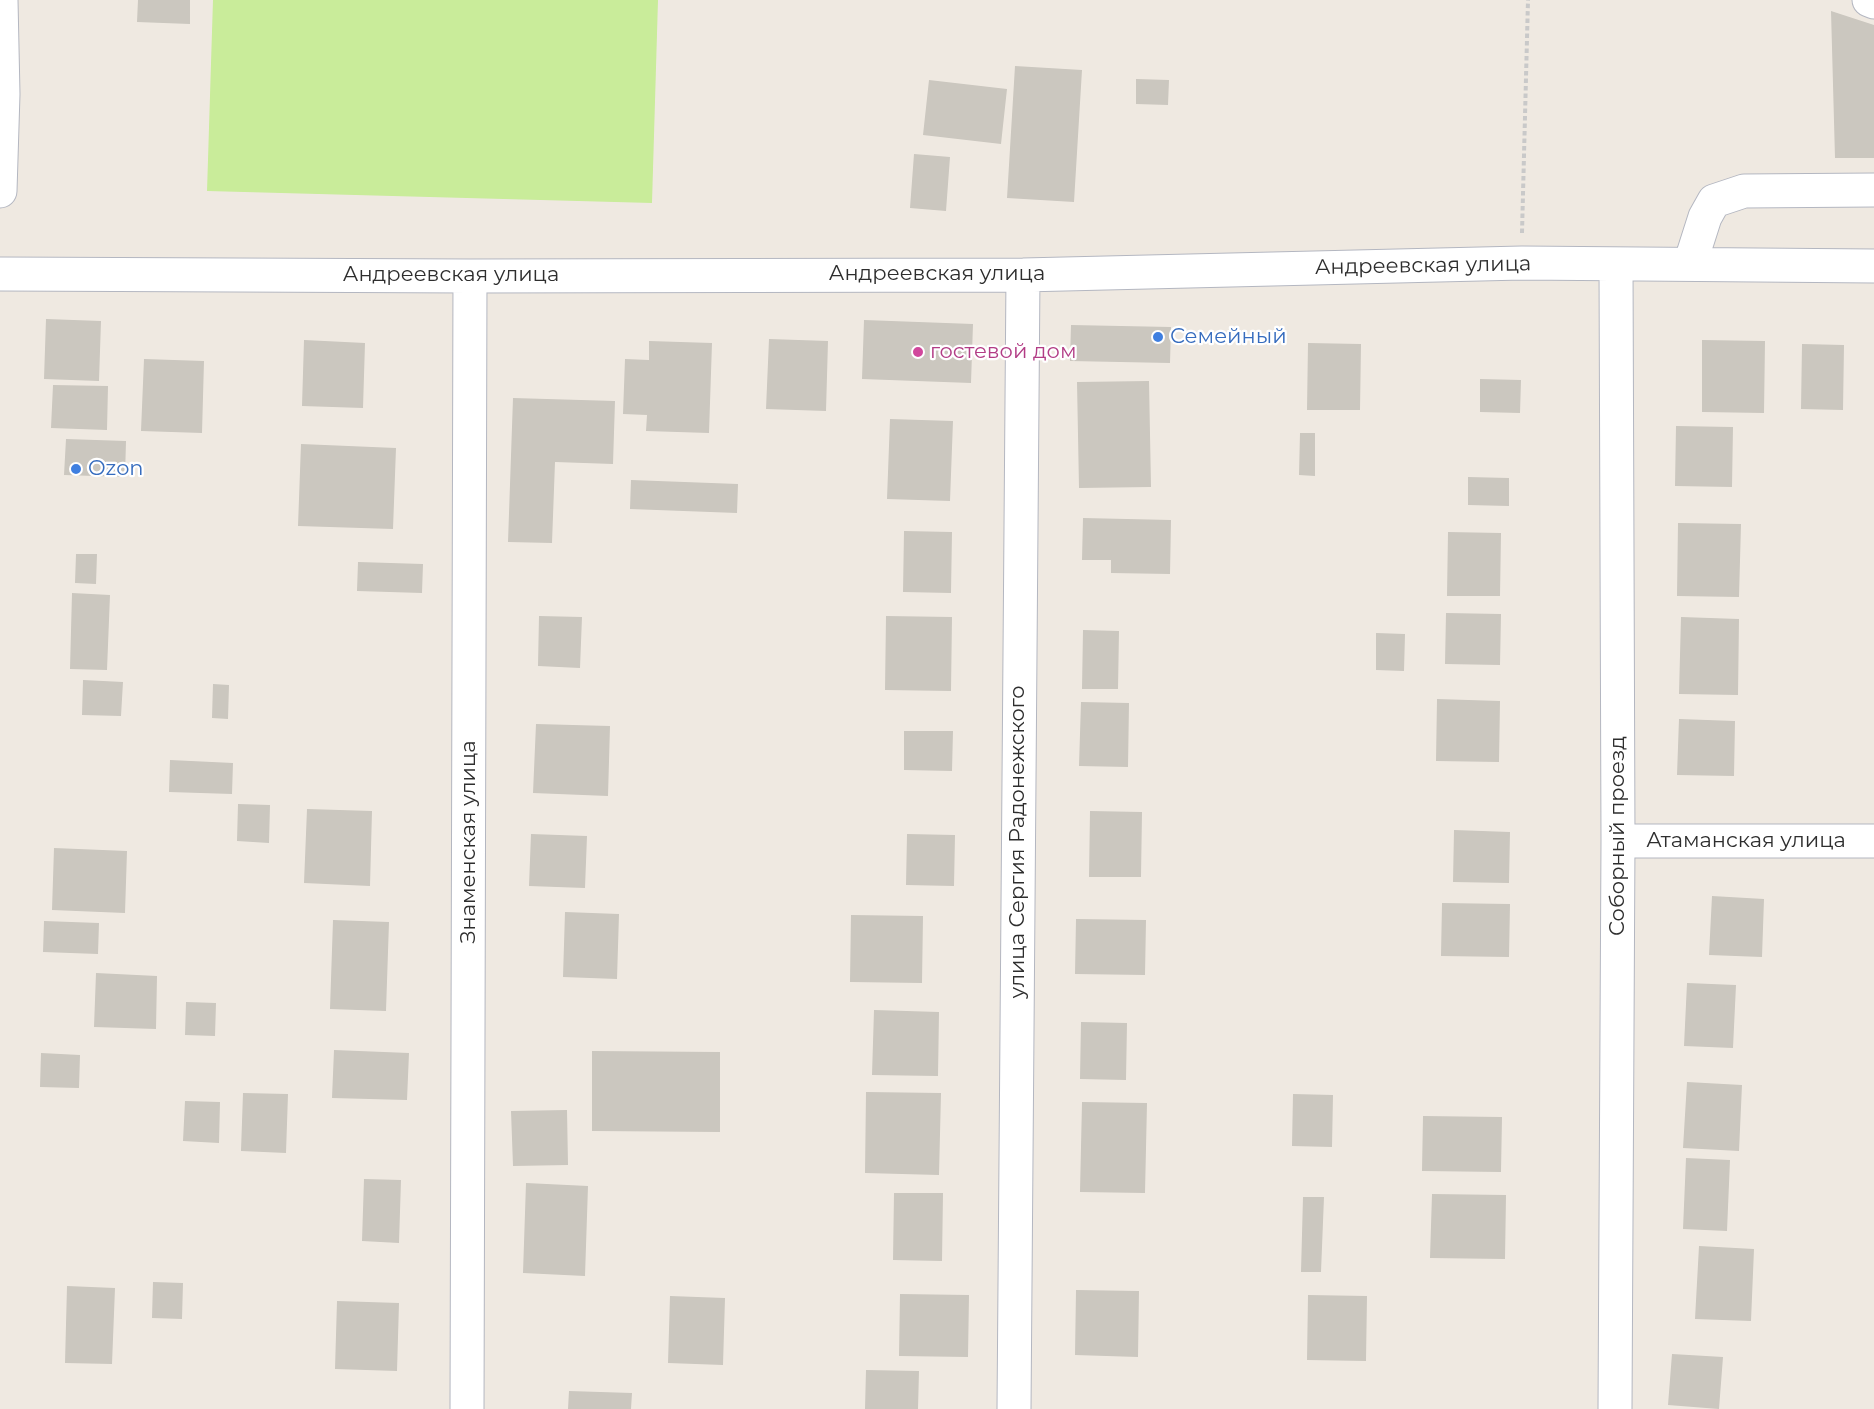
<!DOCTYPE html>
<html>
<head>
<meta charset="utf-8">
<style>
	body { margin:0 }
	canvas { display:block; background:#efe9e1 }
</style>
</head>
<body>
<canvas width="1874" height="1409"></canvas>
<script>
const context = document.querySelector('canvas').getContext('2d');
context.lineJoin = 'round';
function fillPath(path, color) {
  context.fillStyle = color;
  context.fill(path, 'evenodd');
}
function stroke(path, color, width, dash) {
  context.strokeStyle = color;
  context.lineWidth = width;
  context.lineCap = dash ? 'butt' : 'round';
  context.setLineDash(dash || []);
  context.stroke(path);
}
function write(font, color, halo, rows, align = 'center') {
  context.font = font + ' Montserrat,sans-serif';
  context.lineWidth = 4.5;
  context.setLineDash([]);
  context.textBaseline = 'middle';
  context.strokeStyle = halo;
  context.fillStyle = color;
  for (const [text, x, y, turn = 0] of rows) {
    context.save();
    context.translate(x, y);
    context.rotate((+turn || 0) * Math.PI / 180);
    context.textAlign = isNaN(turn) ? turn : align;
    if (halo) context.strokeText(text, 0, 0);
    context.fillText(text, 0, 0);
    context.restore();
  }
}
fillPath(new Path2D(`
	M213 0H658L652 203 207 191Z`), '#c9ec9a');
fillPath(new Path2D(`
	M138 0H190V24L137 22Z
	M1831 11 1874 25V158H1835Z
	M1015 66 1082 70 1074 202 1007 198Z
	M1136 79 1169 80 1168 105 1136 104Z
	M929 80 1007 89 1001 144 923 135Z
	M914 154 950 157 946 211 910 208Z
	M46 319 101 321 99 381 44 379Z
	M864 320 973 324 971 383 862 379Z
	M1071 325 1171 327 1170 363 1070 361Z
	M769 339 828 341 826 411 766 409Z
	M304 340 365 343 363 408 302 406Z
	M1702 340 1765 341 1764 413 1702 412Z
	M649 341 712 343 709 433 646 431 647 415 623 414 625 359 649 360Z
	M1308 343 1361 344 1360 410H1307Z
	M1802 344 1844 345 1843 410 1801 409Z
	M144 359 204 361 202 433 141 431Z
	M1480 379 1521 380 1520 413 1480 412Z
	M1149 381 1151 487 1079 488 1077 382Z
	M53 385 108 386 107 430 51 428Z
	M513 398 615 401 613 464 555 462 552 543 508 542Z
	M890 419 953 421 950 501 887 499Z
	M1676 426 1733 427 1732 487 1675 486Z
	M1300 433H1315V476L1299 475Z
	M66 439 126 441 125 477 64 475Z
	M301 444 396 448 393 529 298 526Z
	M1468 477 1509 478V506L1468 505Z
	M631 480 738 484 737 513 630 509Z
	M1083 518 1171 520 1170 574 1111 573V560H1082Z
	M1678 523 1741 524 1739 597 1677 596Z
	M904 531 952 532 951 593 903 592Z
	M1448 532 1501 533 1500 596H1447Z
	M76 554H97L96 584 75 583Z
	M358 562 423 564 422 593 357 591Z
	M72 593 110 595 107 670 70 669Z
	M1446 613 1501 614 1500 665 1445 664Z
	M539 616 582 617 580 668 538 666Z
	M886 616 952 617 951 691 885 690Z
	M1681 617 1739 619 1738 695 1679 694Z
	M1083 630 1119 631 1118 689H1082Z
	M1376 633 1405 634 1404 671 1376 670Z
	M83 680 123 682 121 716 82 715Z
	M213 684 229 685 228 719 212 718Z
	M1437 699 1500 701 1499 762 1436 761Z
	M1081 702 1129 703 1128 767 1079 766Z
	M1679 719 1735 721 1734 776 1677 775Z
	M536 724 610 726 608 796 533 793Z
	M904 731H953L952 771 904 770Z
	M170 760 233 763 232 794 169 792Z
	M238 804 270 805 269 843 237 841Z
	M307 809 372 811 370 886 304 883Z
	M1090 811 1142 812 1141 877H1089Z
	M1454 830 1510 832 1509 883 1453 882Z
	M531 834 587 836 585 888 529 886Z
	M907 834 955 835 954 886 906 885Z
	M54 848 127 851 125 913 52 910Z
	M1712 896 1764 899 1762 957 1709 955Z
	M1442 903 1510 904 1509 957 1441 956Z
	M565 912 619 914 617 979 563 977Z
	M851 915 923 916 922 983 850 982Z
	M1076 919 1146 920 1145 975 1075 974Z
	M333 920 389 922 386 1011 330 1009Z
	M44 921 99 923 98 954 43 952Z
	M96 973 157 976 156 1029 94 1027Z
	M1687 983 1736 985 1733 1048 1684 1046Z
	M186 1002 216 1003 215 1036 185 1035Z
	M874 1010 939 1012 938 1076 872 1075Z
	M1081 1022 1127 1023 1126 1080 1080 1079Z
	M334 1050 409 1053 407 1100 332 1098Z
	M592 1051 720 1052V1132L592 1131Z
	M41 1053 80 1055 79 1088 40 1087Z
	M1687 1082 1742 1085 1739 1151 1683 1148Z
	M866 1092 941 1093 939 1175 865 1173Z
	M243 1093 288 1094 286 1153 241 1151Z
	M1293 1094 1333 1095 1332 1147 1292 1146Z
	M185 1101 220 1102 219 1143 183 1141Z
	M1082 1102 1147 1103 1145 1193 1080 1192Z
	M567 1110 568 1165 513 1166 511 1111Z
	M1423 1116 1502 1117 1501 1172 1422 1171Z
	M1686 1158 1730 1160 1727 1231 1683 1229Z
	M364 1179 401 1180 399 1243 362 1241Z
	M526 1183 588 1186 585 1276 523 1273Z
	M894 1193H943L942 1261 893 1260Z
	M1432 1194 1506 1195 1505 1259 1430 1258Z
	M1303 1197H1324L1321 1272H1301Z
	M1699 1246 1754 1249 1751 1321 1695 1319Z
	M153 1282 183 1283 182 1319 152 1318Z
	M67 1286 115 1288 112 1364 65 1363Z
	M1076 1290 1139 1291 1138 1357 1075 1355Z
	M900 1294 969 1295 968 1357 899 1356Z
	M1308 1295 1367 1296 1366 1361 1307 1360Z
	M670 1296 725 1298 723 1365 668 1363Z
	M337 1301 399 1303 397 1371 335 1369Z
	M1672 1354 1723 1357 1719 1409 1668 1405Z
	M866 1370 919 1371 918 1409H865Z
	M569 1391 632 1393 631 1409H568Z`), '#cbc7bf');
const minor = new Path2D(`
	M1869 0 1874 2
	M0 191 3 94 1 0
	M1690 264 1705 217 1714 201 1744 191 1874 190
	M0 274 470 276 1023 275 1522 263 1874 266
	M1618 841H1874
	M467 1409 470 276
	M1014 1409 1023 275
	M1615 1409 1618 841 1616 264`);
stroke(minor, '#b4b7c1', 35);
stroke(new Path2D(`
	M1522 233 1528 0`), '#c9c9c9', 4, [4.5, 3]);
stroke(minor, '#fff', 33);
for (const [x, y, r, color] of [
	[1158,337,6,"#3f7fe0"],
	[918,352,6,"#d1479c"],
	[76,469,6,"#3f7fe0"]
]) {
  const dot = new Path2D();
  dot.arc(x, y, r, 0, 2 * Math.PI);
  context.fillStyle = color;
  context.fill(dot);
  stroke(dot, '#fff', 2);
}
write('21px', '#2e2e2e', '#fff', [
	["Андреевская улица",1423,266,-1],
	["Андреевская улица",937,274],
	["Андреевская улица",451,275],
	["Соборный проезд",1618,836,-90],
	["Атаманская улица",1746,841],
	["Знаменская улица",469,842,-90],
	["улица Сергия Радонежского",1018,842,-90]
]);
write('21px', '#366cbe', '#fff', [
	["Семейный",1170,337],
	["Ozon",88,469]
], 'left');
write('21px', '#b23c85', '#fff', [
	["гостевой дом",930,352]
], 'left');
</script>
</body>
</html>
